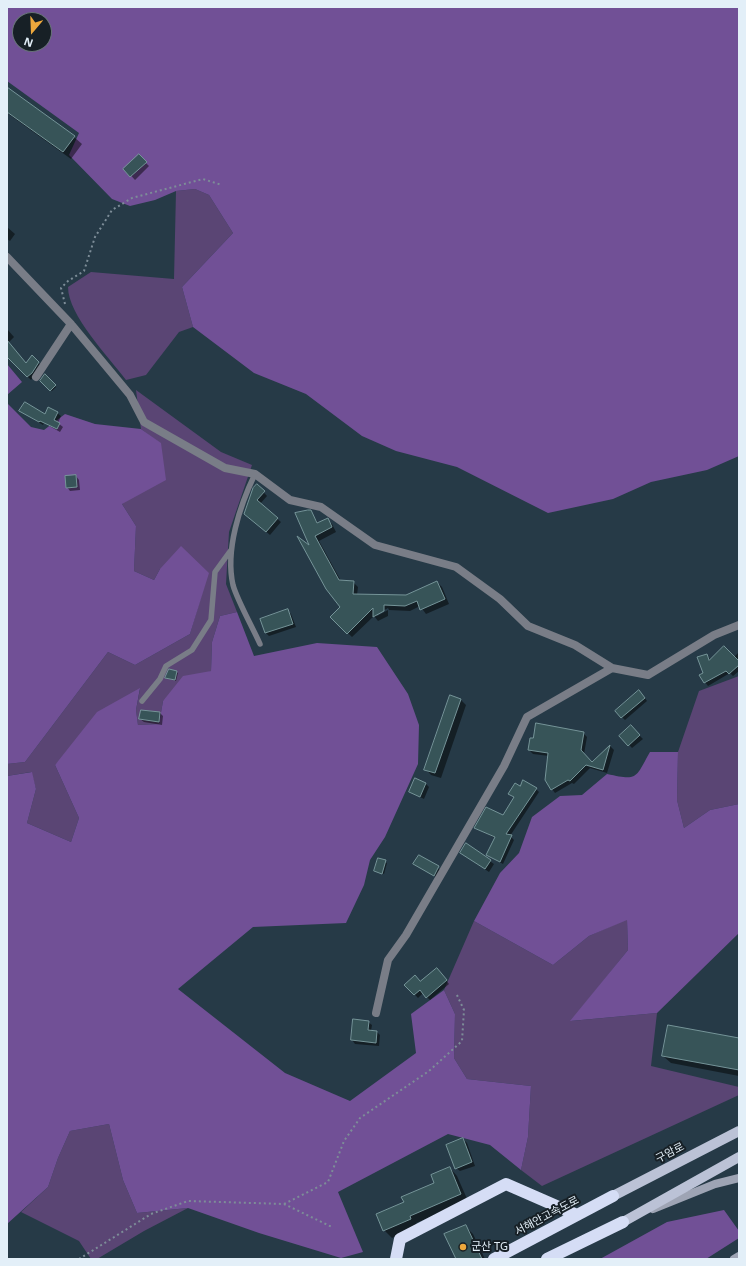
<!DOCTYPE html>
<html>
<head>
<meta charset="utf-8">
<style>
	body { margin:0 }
	#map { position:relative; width:746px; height:1266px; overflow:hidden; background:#263a47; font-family:"Noto Sans",sans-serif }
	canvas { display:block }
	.frame { position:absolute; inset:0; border:8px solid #e3eff8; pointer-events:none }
	.north { position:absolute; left:12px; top:12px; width:40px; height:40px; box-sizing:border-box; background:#172026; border:1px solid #69737a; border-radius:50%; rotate:199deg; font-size:11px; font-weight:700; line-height:16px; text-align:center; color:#e3eff8 }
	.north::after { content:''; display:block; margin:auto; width:14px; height:18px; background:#eda83c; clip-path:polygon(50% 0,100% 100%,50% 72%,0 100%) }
</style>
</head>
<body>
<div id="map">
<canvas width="746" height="1266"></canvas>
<div class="frame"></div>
<div class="north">N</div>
</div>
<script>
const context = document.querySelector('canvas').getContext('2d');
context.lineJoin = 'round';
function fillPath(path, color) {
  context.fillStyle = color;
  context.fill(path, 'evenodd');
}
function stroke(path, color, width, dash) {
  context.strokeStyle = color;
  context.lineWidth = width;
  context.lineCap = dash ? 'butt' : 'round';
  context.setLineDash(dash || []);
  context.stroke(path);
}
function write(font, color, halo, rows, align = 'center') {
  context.font = font + ' "Noto Sans","Noto Sans KR",sans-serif';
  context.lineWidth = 4;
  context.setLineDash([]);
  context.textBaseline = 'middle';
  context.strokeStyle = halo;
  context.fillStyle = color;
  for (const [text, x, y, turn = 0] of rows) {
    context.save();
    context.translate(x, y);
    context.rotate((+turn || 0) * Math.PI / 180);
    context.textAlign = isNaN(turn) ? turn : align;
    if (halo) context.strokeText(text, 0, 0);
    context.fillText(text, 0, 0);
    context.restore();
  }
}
fillPath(new Path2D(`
	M195 189 209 195 233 233 182 287 193 327 179 332 146 375 126 380C108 356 68 315 68 287L91 272 174 279 176 191Z
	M136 390 221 452 252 465 229 532 226 584 237 612 220 616 212 642 211 671 163 701 159 724 138 725 136 710 140 689 55 765 79 818 71 842 27 823 36 789 31 772 7 776V764L25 762 108 652 135 665 190 634 208 573 160 569 154 580 134 571 136 526 122 504 161 444 141 429Z
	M739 676V804L710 810 684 828 677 800 678 752 699 691Z
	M627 919 628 950 571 1021 657 1013 651 1066 739 1087V1095L542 1186 521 1170 528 1137 531 1086 467 1079 454 1058 455 1014 444 990 474 921 553 965 589 936Z
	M109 1124 123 1180 137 1213 188 1208 144 1231 97 1259H91L79 1241 21 1212 48 1187 58 1158 70 1131Z`), '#5a4574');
fillPath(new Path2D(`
	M7 7H739V456L707 470 651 482 613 499 548 513 457 467 396 451 362 436 306 394 254 373 193 327 182 287 233 233 209 195 195 189 176 191 155 200 130 206 112 199 69 155 79 133 7 81ZM20 20H44V44H20Z
	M7 364 22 382 7 395Z
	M7 403 31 427 44 430 65 414 95 424 141 429 161 443 166 480 122 504 136 526 134 571 154 580 160 569 181 546 209 573 190 634 135 665 108 652 25 762 7 764Z
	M237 612 254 656 317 643 377 647 408 694 419 725 418 764 385 837 370 860 364 885 346 923 253 927 178 989 285 1073 350 1101 416 1053 411 1014 444 990 455 1014 454 1058 467 1079 531 1086 528 1137 521 1170 490 1145 448 1134 338 1192 363 1252 341 1258 259 1233 188 1208 137 1213 123 1180 109 1124 70 1131 58 1158 48 1187 7 1224V776L32 772 36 789 27 823 71 842 79 818 55 765 97 712 140 688 136 710 138 725 159 724 163 701 183 676 211 671 212 642 220 616Z
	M650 752H678L677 800 684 828 710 810 739 804V933L657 1013 570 1021 628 950 627 920 589 936 553 965 474 921 500 873 519 853 532 817 560 796 582 795 607 774C639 781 635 778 650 752Z
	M724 1210 739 1231V1238L706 1259H600L667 1222Z`), '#715096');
fillPath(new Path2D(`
	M7 89 74 137 82 144 71 159 7 113Z
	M139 156 149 166 135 180 125 169Z
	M7 227 15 234 10 241 7 239Z
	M7 329 14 337 8 343 26 364 32 357 42 366 31 380 7 356Z
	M45 375 56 387 52 391 41 381Z
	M21 411 45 415 57 413 61 416 58 423 63 427 60 432 44 423 43 425Z
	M76 476 79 480 80 490 70 491 67 487Z
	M257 485 267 496 260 504 281 522 270 535 249 517Z
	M310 511 319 524 327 520 332 524 336 532 319 541 341 581 353 582 358 587 357 595 407 596 437 582 442 587 449 604 426 614 420 606 410 611 389 610 388 608 377 614V616L388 610V616L378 621 374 616 352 637 331 617 341 607 311 548Z
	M287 611 291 614 296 627 269 636 266 633 261 619Z
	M739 652V671L733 676 730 673 708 686 705 682 706 655 711 660 734 657Z
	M176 672 178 673 176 681 167 677Z
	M642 694 647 701 625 720 622 717Z
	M461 700 466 705 441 778 431 775 426 769Z
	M160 713 163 716 162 725 144 722 140 719Z
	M631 727 643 739 632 748 621 736Z
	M583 733 587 737 584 754 592 763 610 746 614 750 607 773 590 768 574 784 572 783 555 793 552 789 549 756 533 754 529 750Z
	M425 783 429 787 424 799 410 792Z
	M520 787 536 789 539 792 510 836 514 840 503 864 487 855 495 838 476 828 503 816 515 798 510 794Z
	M466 845 494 864 489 872 461 853Z
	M419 856 442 871 438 878 415 864Z
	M379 859 387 863 384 874 375 871Z
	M440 973 449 984 430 1000 423 993 418 998 406 985 420 982Z
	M368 1022 372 1025 371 1031 377 1032 380 1035 379 1046 355 1044 352 1040Z
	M739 1039V1076L671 1063 663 1056Z
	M463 1139 467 1143 475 1166 460 1171 456 1168Z
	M450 1168 457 1176 468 1201 416 1223 418 1227 392 1238 384 1230 405 1202 435 1183Z
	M465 1226 473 1234 485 1259H457Z`), '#0007');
const building = new Path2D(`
	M7 87 75 136 63 152 7 112Z
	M139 154 147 162 130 177 123 169Z
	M7 340 26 363 32 355 39 362 32 373 27 377 7 357Z
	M45 374 56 385 50 391 40 381Z
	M25 402 45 414 48 407 58 412 54 420 60 423 57 429 40 421 39 422 19 411Z
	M76 475 77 487 66 488 65 476Z
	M257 484 265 491 257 500 278 518 266 532 244 514 253 488Z
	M308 510H311L317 523 328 518 332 527 315 536 339 580 354 581 353 594 406 595 437 581 445 599 420 610 417 601 405 606 384 605V611L373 617V608L347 634 330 617 340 607 326 589 297 536 309 545 295 513Z
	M288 609 293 624 265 633 260 619Z
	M724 646 739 661V665L729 674 726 671 704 683 699 675 703 673 697 657 707 654 709 660Z
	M169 669 177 671 175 680 165 678Z
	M639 690 645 698 621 718 615 711Z
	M450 695 461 699 435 773 424 770Z
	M141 710 160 712 159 722 139 719Z
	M536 723 584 732 581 750 592 762 610 745 603 770 586 765 570 781 568 780 551 790 545 780 548 753 528 750 530 738H533Z
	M631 725 640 735 628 746 619 736Z
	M415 778 426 783 420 797 409 792Z
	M523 780 537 788 506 834 512 835 500 862 486 855 495 837 474 828 486 807 503 815 514 797 508 794 515 783 520 786Z
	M466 843 491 860 485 869 460 853Z
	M419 855 439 866 434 876 413 864Z
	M378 858 386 860 382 874 374 871Z
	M437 968 447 980 426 998 420 990 414 995 404 985 415 975 420 981Z
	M353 1019 369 1021 368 1030 377 1031 376 1043 351 1040Z
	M668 1025 739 1038V1070L662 1056Z
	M463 1138 472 1162 455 1169 446 1145Z
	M450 1167 461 1194 410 1216 411 1219 383 1231 376 1214 404 1202 401 1197 434 1183 431 1175Z
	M466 1225 482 1259H456L444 1234Z`);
fillPath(building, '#375458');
stroke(building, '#759498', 1);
stroke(new Path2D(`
	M65 304 61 288 68 281 84 271 95 237 112 210 132 198 203 179 222 185
	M284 1204 328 1182 344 1141 360 1118 429 1071 462 1041 464 1010 456 993
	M79 1259 151 1214 188 1201 284 1204 332 1227`), '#7d8d98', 2, [2, 3]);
stroke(new Path2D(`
	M255 474C240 505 225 550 233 585 237 600 253 628 260 644
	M142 701 160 679 166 666 192 650 211 620 215 572 231 550`), '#797d87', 5.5);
stroke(new Path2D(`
	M7 257 71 324 130 395 144 422 225 468 255 474 290 500 321 507 375 545 456 567 500 599 528 626 575 645 612 668
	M36 377 71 324
	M376 1013 388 960 406 935 504 766 527 717 612 668 648 675 714 635 739 625`), '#797d87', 8);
stroke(new Path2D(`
	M653 1209 715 1184 739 1178
	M734 1259 739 1256`), '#9ea4b4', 8);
stroke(new Path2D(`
	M613 1196 739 1131
	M623 1222 739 1157`), '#bbc2d6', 10);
stroke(new Path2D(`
	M396 1259 400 1239 506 1184 577 1215
	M494 1259 613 1196
	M547 1259 623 1222`), '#d5ddf5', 12);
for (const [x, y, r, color] of [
	[463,1247,4,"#eda83c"]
]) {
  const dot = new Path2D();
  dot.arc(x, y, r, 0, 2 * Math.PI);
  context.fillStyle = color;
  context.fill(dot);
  stroke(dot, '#172026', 1.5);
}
write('11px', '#e3eff8', '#172026', [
	["구암로",670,1153,-27],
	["서해안고속도로",547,1216,-28]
]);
write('11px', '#e3eff8', '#172026', [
	["군산 TG",471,1247]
], 'left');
</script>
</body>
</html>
